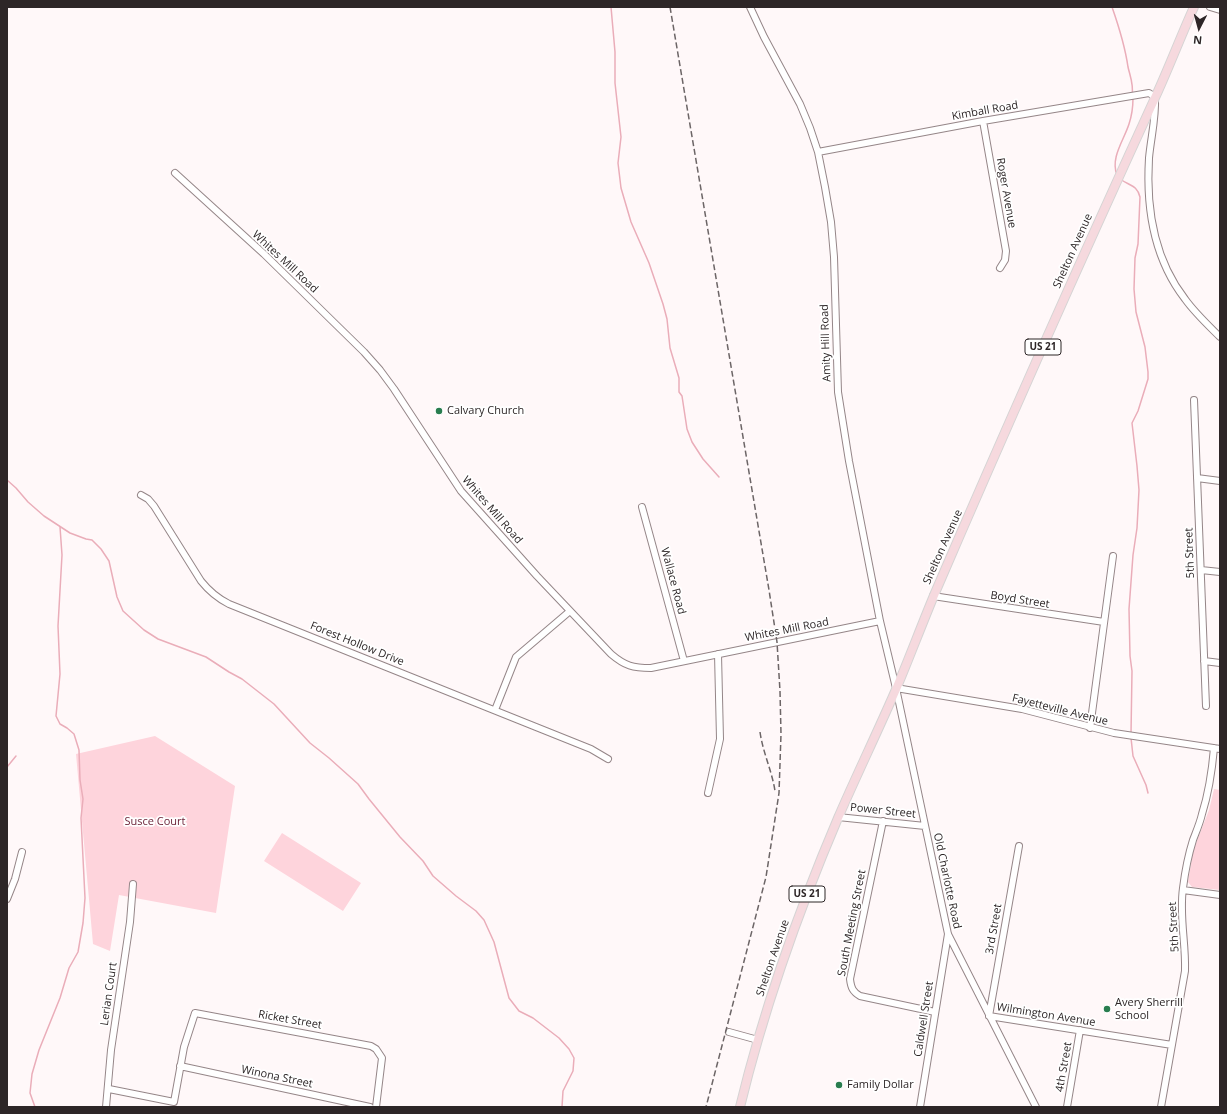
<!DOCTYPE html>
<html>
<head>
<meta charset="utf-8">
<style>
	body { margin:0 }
	#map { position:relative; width:1227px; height:1114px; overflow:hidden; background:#fff8f9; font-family:"Open Sans",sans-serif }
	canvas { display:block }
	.frame { position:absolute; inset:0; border:8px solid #2d2627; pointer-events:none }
	.north { position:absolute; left:1179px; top:8px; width:40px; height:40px; -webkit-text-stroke:3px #fff; paint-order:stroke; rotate:186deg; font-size:11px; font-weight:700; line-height:16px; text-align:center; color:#2d2627 }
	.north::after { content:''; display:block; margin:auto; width:14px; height:18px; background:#2d2627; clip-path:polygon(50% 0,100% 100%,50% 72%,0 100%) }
</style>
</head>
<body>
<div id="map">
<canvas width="1227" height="1114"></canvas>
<div class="frame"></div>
<div class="north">N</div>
</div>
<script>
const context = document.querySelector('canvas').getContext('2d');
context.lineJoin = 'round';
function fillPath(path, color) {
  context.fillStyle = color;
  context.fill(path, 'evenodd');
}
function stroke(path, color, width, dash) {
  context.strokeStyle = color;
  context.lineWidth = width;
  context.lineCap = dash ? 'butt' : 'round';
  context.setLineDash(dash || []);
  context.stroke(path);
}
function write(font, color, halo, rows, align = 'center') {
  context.font = font + ' "Open Sans",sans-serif';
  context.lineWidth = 3.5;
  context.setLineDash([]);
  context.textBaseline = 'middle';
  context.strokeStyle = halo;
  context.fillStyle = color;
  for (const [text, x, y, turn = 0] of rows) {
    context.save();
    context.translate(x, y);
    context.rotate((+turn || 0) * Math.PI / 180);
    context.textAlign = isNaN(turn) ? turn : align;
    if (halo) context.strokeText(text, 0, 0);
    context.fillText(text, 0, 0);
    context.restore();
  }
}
fillPath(new Path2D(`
	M155 736 235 786 216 913 119 895 110 951 93 944 76 754Z
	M1214 789 1220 790V890L1192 887 1188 882 1193 851 1209 810Z
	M282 833 361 883 343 911 264 861Z`), '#fed4dc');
stroke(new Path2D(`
	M611 7 615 52V83L621 137 618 163 621 188 631 222 649 263 663 304 667 319 670 348 679 378V392L682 396 687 429 692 442 703 459 719 477
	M1112 7C1119 27 1125 46 1128 67 1130 76 1134 85 1132 95
	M1117 175C1110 158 1124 140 1129 124 1132 115 1133 107 1133 98
	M1120 179C1130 186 1137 185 1140 197L1138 244 1135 258 1134 289 1136 312 1145 347 1148 372V379L1138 411 1132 423 1137 466 1139 490 1137 528 1133 555 1129 609 1130 656 1132 671 1131 734
	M7 480 16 488 28 502 44 516 70 533 86 539 92 540 101 549 109 561 117 597 123 611 144 630 158 639 206 657 229 672 242 679 274 704 310 743 329 758 358 784 369 799 400 837 423 861 433 876 456 896 476 911 484 920 494 942 509 998 519 1011 533 1018 559 1038 569 1049 574 1058 573 1071 563 1091 562 1107
	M1131 738 1133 756 1146 785 1148 793
	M7 767 16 756
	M35 1107 30 1093 32 1074 39 1050 60 998 69 968 78 952 83 923 85 898 81 818 83 799 80 780 79 750 74 734 67 728 60 724 56 716 60 674 58 626 62 555 60 527`), '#eaadb9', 1.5);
const minor = new Path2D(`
	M750 7 764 37 800 104 810 128 818 152 825 187 831 222 834 257 838 392 849 461 880 621 896 688 948 934 1036 1107
	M1210 7 1220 10
	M983 121 1006 251 1005 260 1000 268
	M818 152 983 121 1149 93 1155 97C1156 118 1151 137 1149 158 1146 207 1154 259 1185 299 1195 313 1208 325 1220 337
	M175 173 264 254 364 352 380 370 394 389 461 491 537 576 611 654C625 666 633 668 651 668L880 621
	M1194 400 1206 706
	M1197 478 1220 481
	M141 495 148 499 154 506 201 581C209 591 217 598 229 604L591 749 608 759
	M642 507 684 661
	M1201 570 1220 572
	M933 596 1104 622
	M1204 661 1220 663
	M896 688 1022 709 1114 733 1220 749
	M495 710 516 657 570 611
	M1090 728 1113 556
	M708 793 720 739 718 654
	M838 817 925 826
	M883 821 850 979C851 988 853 992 860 996L935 1012
	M1019 846 989 1016 1172 1045
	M1183 890 1220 895
	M7 899 15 879 22 852
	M729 1032 758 1040
	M180 1066 370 1107
	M109 1089 174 1102 184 1047 195 1013 371 1046 376 1049 382 1058 376 1107
	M106 1107 111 1050 130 922 133 884
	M920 1107 948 934
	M1067 1107 1080 1030
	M1161 1107 1185 971C1186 943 1179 916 1183 888 1185 872 1188 856 1193 840 1196 832 1200 823 1202 814 1209 792 1212 771 1214 748`);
const major = new Path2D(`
	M740 1107C764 1008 798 912 838 818 857 774 878 731 897 687 910 656 922 624 935 593 1006 428 1079 264 1154 100 1168 70 1180 38 1194 7`);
stroke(minor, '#958688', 8);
stroke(major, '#d5d4d4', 10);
stroke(minor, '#fff', 6);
stroke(major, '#f6d9de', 8);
stroke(new Path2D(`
	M670 7 769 590 777 642 780 691 781 734 779 793 766 877 706 1107
	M760 732C763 753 772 771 775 791`), '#6c6566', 1.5, [6, 3]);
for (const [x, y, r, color] of [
	[439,411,4,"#297d4f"],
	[1107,1009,4,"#297d4f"],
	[839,1085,4,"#297d4f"]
]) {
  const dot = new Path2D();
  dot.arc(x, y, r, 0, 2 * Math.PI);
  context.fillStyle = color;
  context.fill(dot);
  stroke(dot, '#fff', 1.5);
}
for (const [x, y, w] of [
	[1043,347,36],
	[807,894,36]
]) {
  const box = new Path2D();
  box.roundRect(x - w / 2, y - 8, w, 16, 3);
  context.fillStyle = '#fff';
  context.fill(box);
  stroke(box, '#2d2627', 1);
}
write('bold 10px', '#2d2627', null, [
	["US 21",1043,347],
	["US 21",807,894]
]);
write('11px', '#2d2627', '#fff', [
	["Kimball Road",985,111,-10],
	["Roger Avenue",1006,193,80],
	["Shelton Avenue",1073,251,-66],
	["Whites Mill Road",285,262,43],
	["Amity Hill Road",826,343,-92],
	["Whites Mill Road",492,510,49],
	["Shelton Avenue",943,547,-66],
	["5th Street",1190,553,-92],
	["Wallace Road",673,581,75],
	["Boyd Street",1020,600,9],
	["Whites Mill Road",787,630,-11],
	["Forest Hollow Drive",357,644,22],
	["Fayetteville Avenue",1060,710,14],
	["Power Street",883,811,6],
	["Old Charlotte Road",947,881,78],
	["South Meeting Street",852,923,-79],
	["5th Street",1174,927,-93],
	["3rd Street",994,929,-80],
	["Shelton Avenue",773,958,-71],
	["Lerian Court",109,994,-82],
	["Wilmington Avenue",1046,1015,9],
	["Caldwell Street",924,1019,-81],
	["Ricket Street",290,1020,10],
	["4th Street",1064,1067,-80],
	["Winona Street",277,1077,12]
]);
write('11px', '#2d2627', '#fff', [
	["Calvary Church",447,411],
	["Avery Sherrill",1115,1003],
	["School",1115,1016],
	["Family Dollar",847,1085]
], 'left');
write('11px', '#6c2439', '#fff', [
	["Susce Court",155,822]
]);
</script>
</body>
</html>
